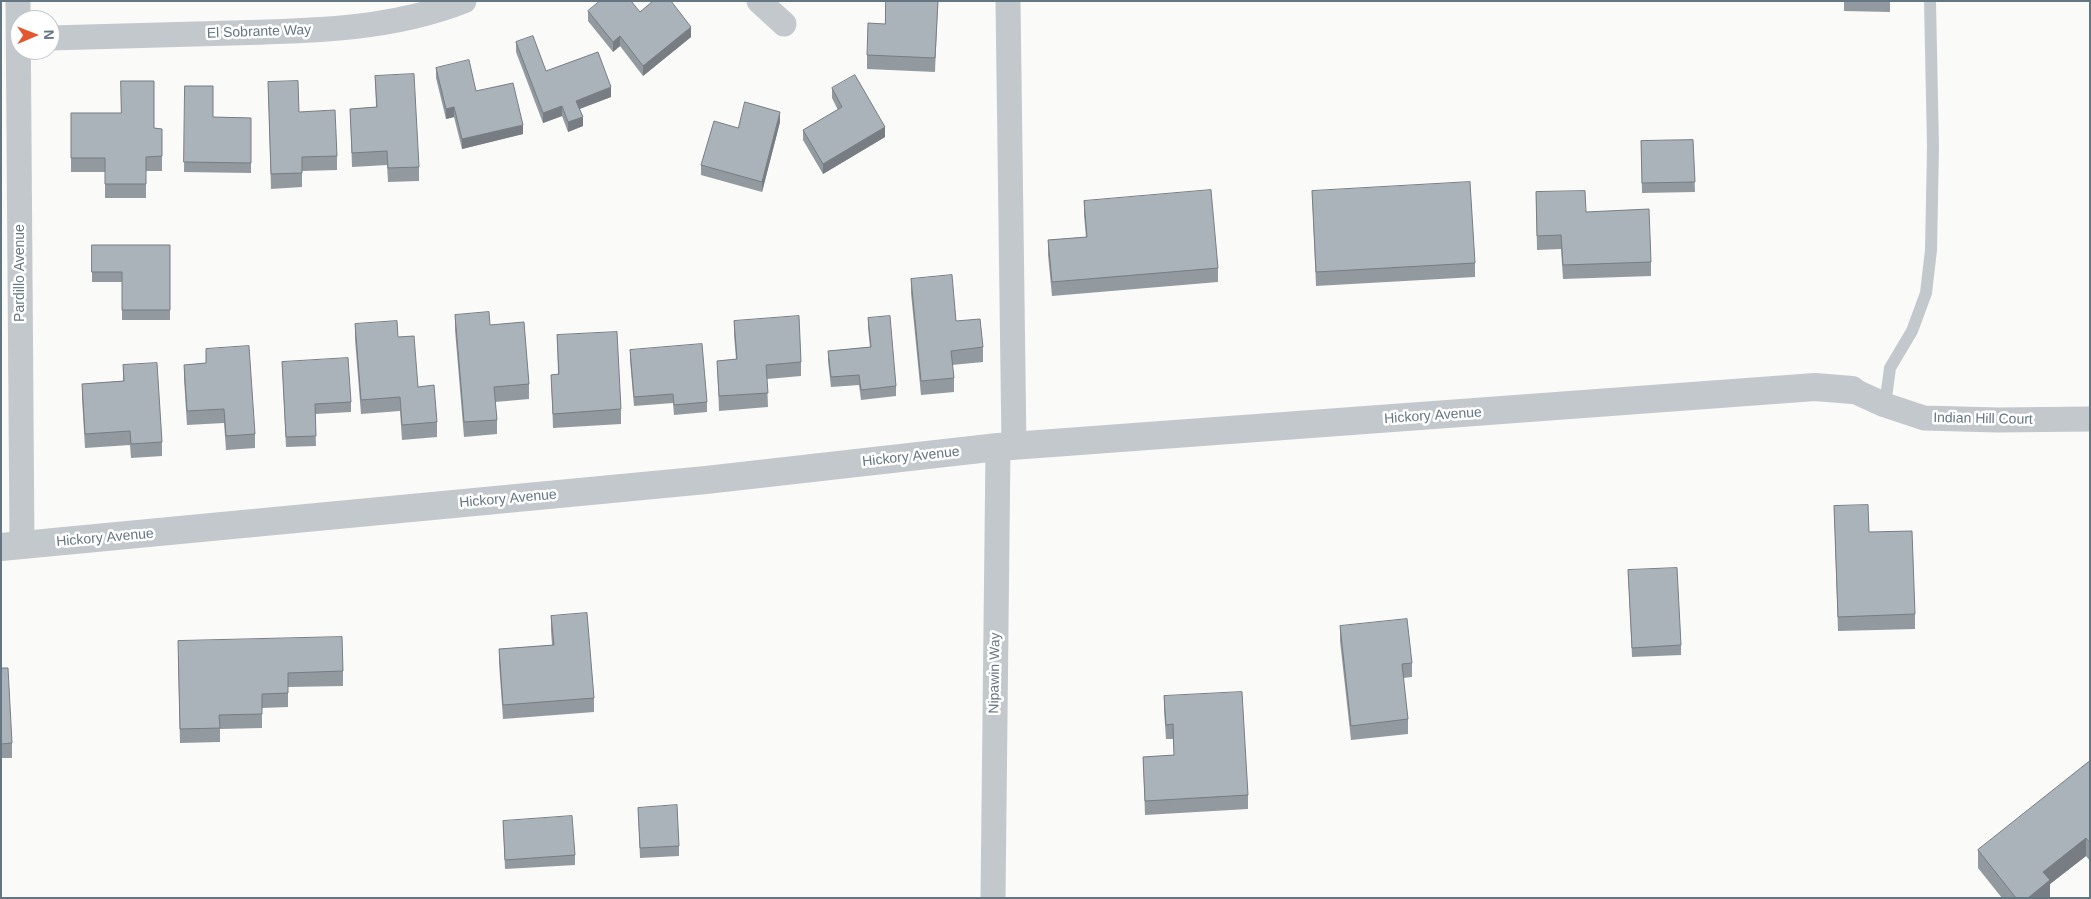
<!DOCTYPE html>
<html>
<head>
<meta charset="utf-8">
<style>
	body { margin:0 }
	#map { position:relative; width:2091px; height:899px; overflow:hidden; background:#fafaf8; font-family:Arial,sans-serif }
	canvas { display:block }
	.frame { position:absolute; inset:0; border:2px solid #657683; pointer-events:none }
	.north { position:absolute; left:10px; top:10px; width:50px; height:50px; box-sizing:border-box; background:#fff; border:1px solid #c1c8cd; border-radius:50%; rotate:89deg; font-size:14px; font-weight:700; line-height:20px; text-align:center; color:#657683 }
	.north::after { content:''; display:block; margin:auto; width:18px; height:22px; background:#e4572e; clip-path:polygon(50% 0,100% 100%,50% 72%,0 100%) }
</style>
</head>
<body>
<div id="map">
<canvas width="2091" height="899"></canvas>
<div class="frame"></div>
<div class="north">N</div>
</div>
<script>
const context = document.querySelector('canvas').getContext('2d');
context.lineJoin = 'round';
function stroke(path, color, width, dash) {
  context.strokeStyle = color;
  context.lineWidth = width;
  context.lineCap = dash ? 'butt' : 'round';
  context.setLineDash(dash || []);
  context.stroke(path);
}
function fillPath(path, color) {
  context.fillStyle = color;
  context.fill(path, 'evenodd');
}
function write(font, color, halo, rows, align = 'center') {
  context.font = font + ' Arial,sans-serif';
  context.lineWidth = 5;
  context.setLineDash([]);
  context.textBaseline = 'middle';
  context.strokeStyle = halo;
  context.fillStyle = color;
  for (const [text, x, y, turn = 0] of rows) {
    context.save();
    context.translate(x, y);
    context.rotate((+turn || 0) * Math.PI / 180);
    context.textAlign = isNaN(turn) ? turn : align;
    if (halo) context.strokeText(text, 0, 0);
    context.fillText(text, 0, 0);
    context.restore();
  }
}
stroke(new Path2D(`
	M1885 405 1890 368 1912 331 1926 293 1931 250 1933 147 1930 1`), '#c3c8cc', 12);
stroke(new Path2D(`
	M18 1 22 546
	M759 1 784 24
	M1008 1 1014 447
	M50 38C111 36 171 35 232 33 310 31 391 30 464 1
	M1852 390 1885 405 1924 418 1998 420 2090 419
	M993 898 998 447`), '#c3c8cc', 25);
stroke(new Path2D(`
	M1 547 706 480 998 447 1815 387 1852 390`), '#c3c8cc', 28);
fillPath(new Path2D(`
	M886 1H938L935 72 867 69V55L885 24Z
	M1844 1H1890V12L1844 11Z
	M588 11 640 12 691 37 643 76 620 46 613 52 588 21Z
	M516 42 546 71 611 97 580 109 583 126 568 132 562 116 543 123 516 52Z
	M436 68 476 91 523 134 462 149 454 117 446 119 436 78Z
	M375 76 419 167V181L388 182 387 165 352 167 350 109 376 107Z
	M268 82 299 112 337 156V170L302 171V187L271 189Z
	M185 86 213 117 251 118V173L184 172Z
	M832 88 885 137 823 174 803 140V130L838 110 832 98Z
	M71 113 154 128 162 129V171H146V198H105V172H71Z
	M780 122 762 192 701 175V165L738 128Z
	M1693 140 1695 192 1642 193 1641 141Z
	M1312 191 1475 263V277L1316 286Z
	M1536 192 1586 212 1651 262V276L1563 279 1561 249 1537 250Z
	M1084 201 1218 268V282L1052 296 1048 255V240L1086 237 1084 215Z
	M92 245H170V320H122V282H92Z
	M911 279 956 321 983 347V362L952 365 954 378V392L921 395 911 293Z
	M455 315 490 325 529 384V399L495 402 497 420V434L464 437 455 330Z
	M868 318 896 386V396L861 400 859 385 831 387 828 361V351L870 347 868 328Z
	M734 321 801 362V376L767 379 768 407 719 411 717 361 736 359 734 335Z
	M355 324 398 337 418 387 437 422V437L402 440 400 411 361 414 355 339Z
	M557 335 621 409V424L553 428 551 375 558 374Z
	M206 349 255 434V448L226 450 224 423 187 425 184 379V365L206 363Z
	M630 350 707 402V412L674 415 673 403 634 406 630 360Z
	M282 362 351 402V412L315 414 316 446 286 447Z
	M123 365 162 442V456L131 458 130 445 85 448 82 398V384L123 381Z
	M1834 506 1869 532 1915 614V629L1838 631Z
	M1628 570 1681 645V655L1632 657Z
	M551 616 594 698V712L503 719 499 663V649L552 645 551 630Z
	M1340 626 1412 663V677L1403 678 1408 719V734L1351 740 1340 641Z
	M178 655 343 671V686L288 687V707L262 708V728L220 729V742L180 743Z
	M1 668 12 743V758H1Z
	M1164 696 1248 795V809L1145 815 1143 757 1174 755 1173 739H1166L1164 710Z
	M2090 761V861L2086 856 2050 884V898H2002L1978 868V850Z
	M638 808 679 846V856L640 858Z
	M503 821 575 855V865L505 869Z`), '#929a9f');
fillPath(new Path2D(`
	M691 27V37L643 76V66Z
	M620 36V46L613 52V42Z
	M611 87V97L576 110V101Z
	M562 106V116L543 123V113Z
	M454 107V117L446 119V109Z
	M780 112V122L762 192V182Z
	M583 117V126L568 132V122Z
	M523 125V134L462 149V139Z
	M885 127V137L823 174V164Z
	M2086 838V856L2050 884V898H2028L2043 872Z`), '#777d82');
const building = new Path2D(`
	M600 1H631L640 12 653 1H671L691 27 643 66 620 36 613 42 588 11Z
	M886 1H938L935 58 867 55 868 23 885 24Z
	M533 36 546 71 598 52 611 87 576 101 583 117 568 122 562 106 543 113 516 42Z
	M469 60 476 91 513 83 523 125 462 139 454 107 446 109 436 68Z
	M414 74 419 167 388 168 387 151 352 153 350 109 377 107 375 76Z
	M855 75 885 127 823 164 803 130 842 107 832 88Z
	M121 81H154V128L162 129V156L146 157V184H105V158H71V113H121Z
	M298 81 299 112 335 110 337 156 302 157V173L271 174 268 82Z
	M185 86H213V117L251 118V163L184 162Z
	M745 102 780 112 762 182 701 165 714 121 738 128Z
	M1693 140 1695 182 1642 183 1641 141Z
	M1470 182 1475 263 1316 272 1312 191Z
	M1211 190 1218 268 1052 282 1048 240 1087 237 1084 201Z
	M1585 191 1586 212 1649 209 1651 262 1563 265 1561 235 1537 236 1536 192Z
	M92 245H170V310H122V272H92Z
	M952 275 956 321 980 319 983 347 951 351 954 378 921 381 911 279Z
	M489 312 490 325 524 322 529 384 494 387 497 420 464 422 455 315Z
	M799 316 801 362 766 365 768 393 719 396 717 361 737 359 734 321Z
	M890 316 896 386 861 390 859 375 831 377 828 351 871 347 868 318Z
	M397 321 398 337 414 336 418 387 434 385 437 422 402 425 400 397 361 400 355 324Z
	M617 332 621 409 553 414 551 375 559 374 557 335Z
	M702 344 707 402 674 405 673 394 634 397 630 350Z
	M249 346 255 434 226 436 224 409 187 411 184 365 206 363V349Z
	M348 358 351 402 315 404 316 436 286 437 282 362Z
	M157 363 162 442 131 444 130 431 85 434 82 384 124 381 123 365Z
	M1868 505 1869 532 1912 531 1915 614 1838 617 1834 506Z
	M1677 568 1681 645 1632 648 1628 570Z
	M587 613 594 698 503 705 499 649 554 645 551 616Z
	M1407 619 1412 663 1402 664 1408 719 1351 726 1340 626Z
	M342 637 343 671 288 673V693L262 694V714L219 715 220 728 180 729 178 641Z
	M1 668H8L12 743 1 744Z
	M1242 692 1248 795 1145 801 1143 757 1174 755 1173 724 1166 725 1164 696Z
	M2090 761V843L2086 838 2043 872 2050 880 2028 898H2016L1978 850Z
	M677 805 679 846 640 848 638 808Z
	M572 816 575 855 505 860 503 821Z`);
fillPath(building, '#aab3b9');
stroke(building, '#777d82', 1);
write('14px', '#657683', '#fff', [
	["El Sobrante Way",259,32,-2],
	["Pardillo Avenue",20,273,-90],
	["Hickory Avenue",1433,416,-4],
	["Indian Hill Court",1983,419,1],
	["Hickory Avenue",911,457,-6],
	["Hickory Avenue",508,499,-5],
	["Hickory Avenue",105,538,-5],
	["Nipawin Way",995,673,-89]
]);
</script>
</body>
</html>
